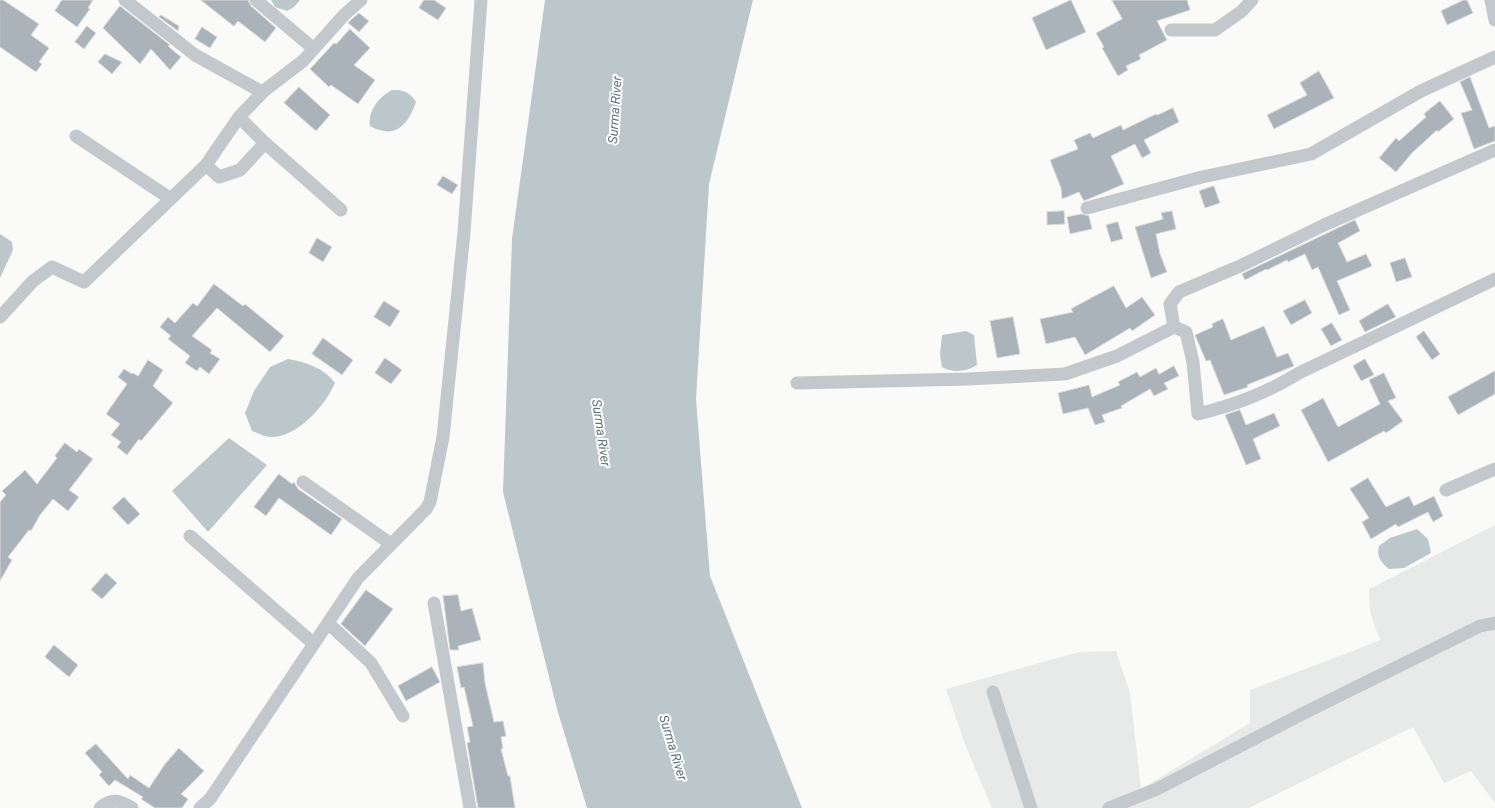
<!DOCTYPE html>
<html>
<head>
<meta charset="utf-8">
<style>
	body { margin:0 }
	canvas { display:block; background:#fafaf8 }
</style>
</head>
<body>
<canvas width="1495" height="808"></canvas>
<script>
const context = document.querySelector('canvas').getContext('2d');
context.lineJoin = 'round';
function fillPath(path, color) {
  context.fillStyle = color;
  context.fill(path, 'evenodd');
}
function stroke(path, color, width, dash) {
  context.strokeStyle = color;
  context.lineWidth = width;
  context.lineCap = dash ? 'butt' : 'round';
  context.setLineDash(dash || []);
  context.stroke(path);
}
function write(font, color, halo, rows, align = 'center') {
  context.font = font + ' Roboto,sans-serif';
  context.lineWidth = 4;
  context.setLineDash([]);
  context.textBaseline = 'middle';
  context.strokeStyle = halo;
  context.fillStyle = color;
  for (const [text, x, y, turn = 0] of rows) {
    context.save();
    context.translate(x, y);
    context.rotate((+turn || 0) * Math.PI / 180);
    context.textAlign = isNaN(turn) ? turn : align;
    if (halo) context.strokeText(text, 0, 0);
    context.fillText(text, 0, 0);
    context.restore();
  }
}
fillPath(new Path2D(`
	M1495 525V803L1471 771 1444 783 1413 727 1249 808H992L966 747 946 689 1079 652 1116 651 1130 693 1141 789 1250 723V690L1381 640 1375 628 1370 611 1369 589Z`), '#e8e9e9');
fillPath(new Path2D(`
	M271 0H300L294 7 287 11 275 7Z
	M545 0H753L709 184 696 399 710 576 802 808H587L557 709 503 492 512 239Z
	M392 90C404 90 410 92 416 102 408 125 395 140 370 126 368 110 379 97 392 90Z
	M0 234 12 242 13 250 0 278Z
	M966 331 974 335 977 365C966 372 953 373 942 367L940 355 942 335Z
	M288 359C306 362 324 368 335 383 325 406 297 438 270 437 265 437 258 433 252 431L245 413 254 391 270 367Z
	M229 438 267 465 208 532 172 491Z
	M1417 529 1428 539 1431 553 1404 568 1389 569C1381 562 1376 557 1379 546L1390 538Z`), '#bbc7cb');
const building = new Path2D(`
	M0 0H3L39 24 31 35 49 48 39 62 42 64 36 72 0 47Z
	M62 0H93L88 8 90 9 77 27 55 11Z
	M201 0H248L251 6 276 28 265 42 238 21 234 26Z
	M424 0H434L446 8 438 20 419 8Z
	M1071 0 1086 32 1046 50 1032 18Z
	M1112 0H1187L1190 10 1157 21 1167 40 1139 55 1141 59 1126 66 1128 70 1118 76 1102 48 1104 47 1096 33 1122 19Z
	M1464 0H1467L1473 13 1447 25 1441 11Z
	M120 6 170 45 168 46 181 57 170 70 151 49 140 64 103 28Z
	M359 13 369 21 359 32 348 23Z
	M161 15 179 26 178 31 159 17Z
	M87 26 96 33 84 49 75 42Z
	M202 27 217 37 210 48 195 39Z
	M350 29 370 48 354 65 375 80 358 104 331 85 329 87 310 69 334 43 336 44Z
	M105 54 122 62 112 74 98 62Z
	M1319 71 1334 98 1274 129 1267 115 1307 95 1300 83Z
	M1470 77 1489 128 1495 126V141L1474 149 1461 113 1472 110 1460 82Z
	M299 87 330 115 316 131 284 103Z
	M1440 101 1454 119 1438 132 1437 130 1412 153 1396 172 1379 158 1396 138 1399 141 1426 117 1424 114Z
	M1173 108 1179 122 1144 140 1151 153 1142 158 1135 144 1111 156 1124 184 1084 201 1079 192 1062 199 1061 188 1050 160 1078 149 1074 140 1090 133 1093 138 1121 125 1123 130 1156 114 1157 115Z
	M443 176 458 185 452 194 437 185Z
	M1214 186 1220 203 1205 208 1199 191Z
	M1064 211 1065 224 1047 225V212Z
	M1172 211 1176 229 1156 234 1160 254 1167 272 1151 278 1135 227 1163 219 1161 213Z
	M1082 214 1089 216 1092 229 1070 234 1067 217Z
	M1355 220 1360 231 1338 243 1347 262 1366 254 1372 266 1337 281 1350 310 1339 315 1318 267 1312 270 1305 254 1288 262 1287 260 1267 270 1266 269 1245 280 1242 274Z
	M1118 222 1123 239 1111 242 1106 225Z
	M317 238 332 247 323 262 309 253Z
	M1405 258 1412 277 1396 282 1390 263Z
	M214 284 243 306 245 304 284 336 270 352 217 308 192 336 212 350 210 353 220 359 209 374 200 367 197 371 185 363 190 356 168 339 171 336 160 327 168 317 175 323 193 303 197 306Z
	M1114 286 1126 308 1142 297 1155 315 1132 331 1130 328 1085 355 1075 337 1046 344 1040 319 1073 312 1071 309Z
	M1305 300 1312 313 1291 325 1283 311Z
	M384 301 400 311 390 327 374 317Z
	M1388 304 1396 317 1365 332 1359 321Z
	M1013 317 1020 354 997 358 990 321Z
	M1223 319 1231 340 1264 326 1277 357 1288 353 1294 366 1247 385 1248 387 1224 395 1210 360 1206 361 1195 335 1213 327 1212 324Z
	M1332 323 1342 340 1331 346 1321 329Z
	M1424 331 1440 354 1432 360 1416 337Z
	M323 338 353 360 342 375 312 354Z
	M385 358 402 370 391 384 375 373Z
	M1365 359 1374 375 1361 381 1353 366Z
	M148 360 163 370 153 386 173 403 141 441 139 439 127 455 117 447 121 442 111 435 120 424 106 414 127 384 118 377 124 369 132 374 133 373 138 376Z
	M1174 366 1179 376 1164 383 1168 389 1154 396 1150 389 1121 406 1122 408 1102 415 1105 422 1095 425 1088 408 1063 414 1058 393 1089 385 1092 397 1120 385 1118 382 1137 372 1140 377 1156 368 1159 374Z
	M1495 371V394L1458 415 1448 397Z
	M1384 373 1396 398 1388 401 1403 421 1386 433 1384 431 1328 462 1301 410 1323 398 1338 427 1380 404 1369 380Z
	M1240 410 1246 425 1274 413 1280 426 1253 439 1261 459 1246 465 1225 415Z
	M65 443 77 452 79 449 93 459 69 490 79 497 68 511 53 499 40 515 31 531 29 530 8 557 12 560 0 581V502L6 495 2 491 25 470 37 484 57 458 55 456Z
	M279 474 292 484 294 482 298 489 342 519 331 535 279 498 266 516 254 507Z
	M1368 478 1386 507 1409 496 1414 506 1434 496 1443 516 1433 522 1428 512 1398 527 1396 524 1371 539 1362 522 1369 518 1350 489Z
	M124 497 140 514 128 525 112 508Z
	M106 573 117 583 102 599 91 590Z
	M366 590 393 609 365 646 341 624Z
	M458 595 461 611 472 608 481 640 458 646 459 650H450L443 596Z
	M54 645 78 665 69 677 45 657Z
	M483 663 485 683 494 722 503 721 506 736 501 737 503 748 501 749 508 776H510L515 808H478L467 743 470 742 467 727 473 726 464 687 461 688 457 667Z
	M432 667 440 682 406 701 398 686Z
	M96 744 128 779 130 775 149 788 165 764 179 748 204 771 181 794 188 799 182 808H155L141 799 143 797 115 780 109 786 99 775 102 772 85 753Z`);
fillPath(building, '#aab3b9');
stroke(building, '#dcdcda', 1);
stroke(new Path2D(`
	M125 0 195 55 262 92
	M256 0 314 49
	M1491 0 1495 20
	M1171 30H1215L1242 11 1252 0
	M76 136 171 199
	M265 143 341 210
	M206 165 239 117
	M1087 208 1202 177 1311 154 1421 91 1495 57
	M0 317 33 281 52 267 84 282 206 165 219 177 240 170 265 143 239 117 265 90 303 61 344 15 361 0
	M1174 327 1170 304 1179 292 1240 266 1324 225 1495 150
	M797 383 968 379 1065 374 1117 356 1174 327 1186 332 1193 362 1198 414C1235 405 1267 393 1299 373L1495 279
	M303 482 391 544
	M1446 490 1495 469
	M190 536 314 644
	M434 603 470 808
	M328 623 371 663 403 716
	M993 692 1031 808
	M100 808C111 798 120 800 132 808
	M200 808 210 799 358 578 426 509 430 502 443 437 464 232 481 0
	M1109 808 1157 789 1304 713 1480 626 1495 623`), '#c3c8cc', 13);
write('italic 13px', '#60757c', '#fff', [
	["Surma River",616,110,-86],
	["Surma River",600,433,82],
	["Surma River",672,748,73]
]);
</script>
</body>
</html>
